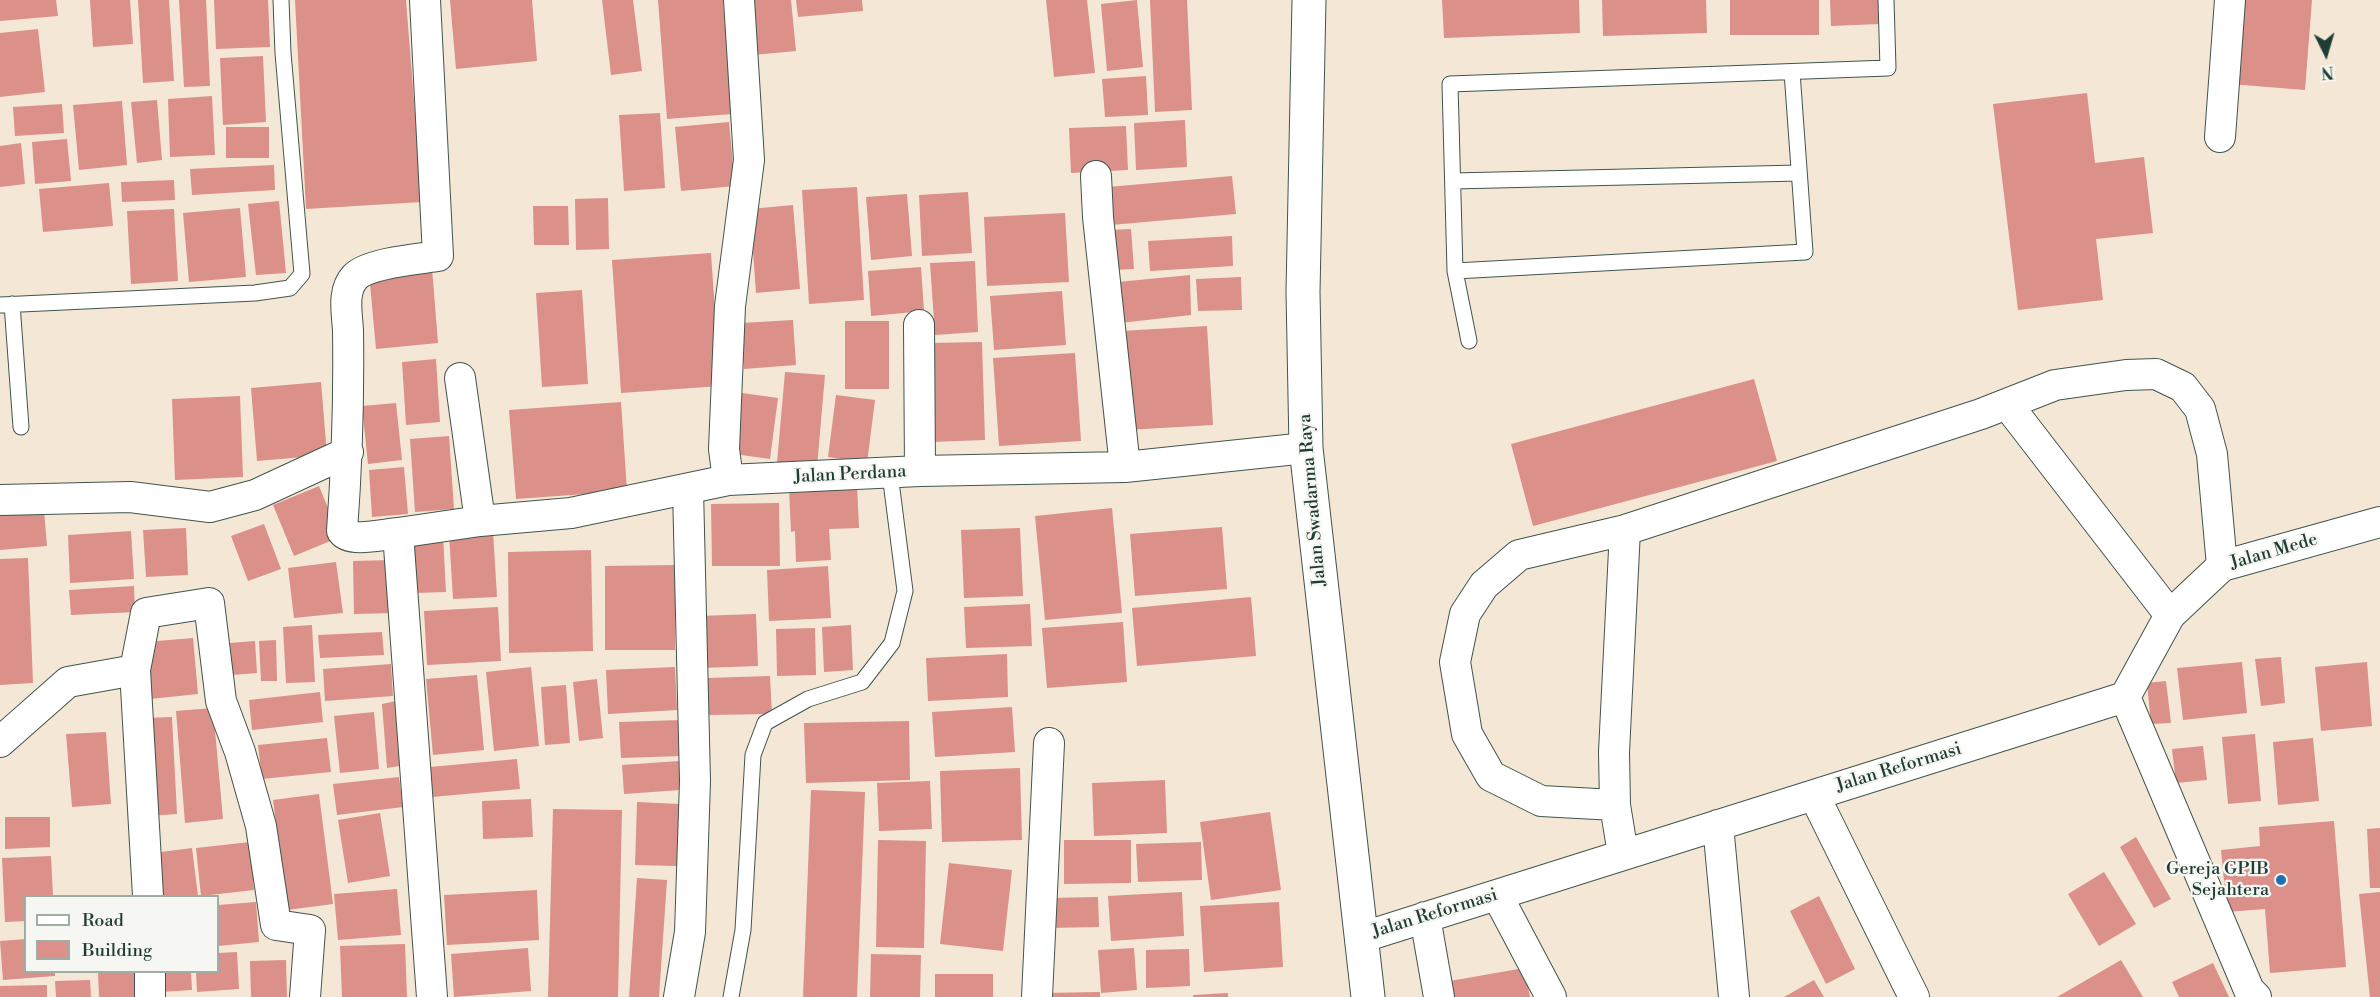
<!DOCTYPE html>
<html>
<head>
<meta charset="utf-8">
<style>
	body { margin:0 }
	#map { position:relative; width:2380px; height:997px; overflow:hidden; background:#f5e7d5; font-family:"Libre Bodoni",serif }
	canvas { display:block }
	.legend { position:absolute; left:24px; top:895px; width:195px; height:78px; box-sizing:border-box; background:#f6f6f2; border:2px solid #a0aca6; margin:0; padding:8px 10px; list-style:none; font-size:18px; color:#1f3d34 }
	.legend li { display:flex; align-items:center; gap:12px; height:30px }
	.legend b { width:30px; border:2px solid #a0aca6 }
	.north { position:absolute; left:2296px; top:24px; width:60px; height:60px; -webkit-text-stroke:4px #f6f6f2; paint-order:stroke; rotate:175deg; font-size:16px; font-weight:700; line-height:24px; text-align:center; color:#1f3d34 }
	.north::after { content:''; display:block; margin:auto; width:21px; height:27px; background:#1f3d34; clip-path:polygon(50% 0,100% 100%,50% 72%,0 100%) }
</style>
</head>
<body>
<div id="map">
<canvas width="2380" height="997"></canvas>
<ul class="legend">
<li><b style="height:8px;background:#fff"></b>Road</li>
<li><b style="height:16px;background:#db9089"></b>Building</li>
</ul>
<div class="north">N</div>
</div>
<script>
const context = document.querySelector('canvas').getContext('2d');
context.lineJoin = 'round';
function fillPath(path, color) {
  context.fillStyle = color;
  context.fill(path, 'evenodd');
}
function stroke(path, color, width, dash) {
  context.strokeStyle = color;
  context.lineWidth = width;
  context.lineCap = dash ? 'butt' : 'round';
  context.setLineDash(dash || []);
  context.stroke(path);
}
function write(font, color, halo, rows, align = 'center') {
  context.font = font + ' "Libre Bodoni",serif';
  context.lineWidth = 4.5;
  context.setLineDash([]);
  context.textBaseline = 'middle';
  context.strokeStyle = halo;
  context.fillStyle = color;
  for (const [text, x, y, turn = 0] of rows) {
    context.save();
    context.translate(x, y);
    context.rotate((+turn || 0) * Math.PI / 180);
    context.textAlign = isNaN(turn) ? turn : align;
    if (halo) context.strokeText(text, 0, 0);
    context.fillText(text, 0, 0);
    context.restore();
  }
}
fillPath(new Path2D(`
	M0 0H56L58 16 0 21Z
	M90 0H130L133 44 93 47Z
	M138 0H169L174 81 143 83Z
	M179 0H206L210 86 184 87Z
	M214 0H268L270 47 216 49Z
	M295 0H406L422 202 306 209Z
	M450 0H532L537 61 456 69Z
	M602 0H633L642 71 611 75Z
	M658 0H723L732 114 667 119Z
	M747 0H791L796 51 753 55Z
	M796 0H862L863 11 798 17Z
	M1046 0H1087L1095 73 1054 77Z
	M1137 0 1143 67 1107 71 1101 4Z
	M1150 0H1187L1192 110 1155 112Z
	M1442 0H1579L1580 33 1444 38Z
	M1602 0H1706L1707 33 1603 36Z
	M1730 0H1819V35H1730Z
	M1830 0H1879V24L1831 26Z
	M2236 0H2312L2305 90 2230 84Z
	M38 29 45 92 0 97V33Z
	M263 56 266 122 223 125 220 58Z
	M1146 76 1148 115 1105 117 1102 79Z
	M2087 93 2095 163 2144 157 2153 233 2096 239 2103 300 2018 310 1993 104Z
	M212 96 215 155 170 157 168 99Z
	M157 100 162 160 137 163 131 102Z
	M122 101 127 165 79 170 73 105Z
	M62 104 64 133 15 136 13 107Z
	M660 113 665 188 624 191 619 115Z
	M1185 120 1187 167 1136 170 1134 123Z
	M729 122 735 186 681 191 675 127Z
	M1126 126 1128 170 1071 173 1069 128Z
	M226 127H269V158H226Z
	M67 139 71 181 35 184 32 142Z
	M21 143 25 184 0 187V146Z
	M274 165 275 190 192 195 190 169Z
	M1232 176 1236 214 1111 225 1108 187Z
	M174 180 175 200 122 202 121 182Z
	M109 183 113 226 43 232 39 189Z
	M857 187 864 300 809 304 802 190Z
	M968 192 972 253 922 256 919 195Z
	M907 194 912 256 871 260 866 197Z
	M608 198 609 249 576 250 575 199Z
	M279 201 286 273 256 275 248 204Z
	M793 205 800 289 756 293 750 209Z
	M533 206H568L569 245H534Z
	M240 208 246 277 189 282 183 213Z
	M174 209 178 281 131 284 127 211Z
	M1065 213 1069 282 987 286 984 217Z
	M1131 229 1134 269 1112 270 1109 230Z
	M1232 236 1233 266 1150 271 1148 241Z
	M711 253 720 386 621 393 612 260Z
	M975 261 978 332 935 335 930 263Z
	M921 267 924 311 871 316 868 271Z
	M432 268 438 343 376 349 369 273Z
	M1190 275 1191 315 1120 323 1118 282Z
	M1241 277 1242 310 1198 311 1196 279Z
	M582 290 588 384 542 387 536 293Z
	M1062 291 1066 345 994 350 990 296Z
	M793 320 796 365 744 369 741 323Z
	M845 321H889V389H845Z
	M1207 326 1213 425 1127 430 1121 331Z
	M982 342 985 440 931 442 929 343Z
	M1075 353 1081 441 999 446 993 358Z
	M436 359 440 422 406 425 402 362Z
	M785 372 825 375 817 467 777 463Z
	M1754 379 1777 461 1533 526 1511 444Z
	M321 382 327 455 257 461 251 388Z
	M735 392 778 398 770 459 727 453Z
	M836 395 875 400 867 463 828 457Z
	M240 396 243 477 175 480 172 399Z
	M621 402 627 491 516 499 509 410Z
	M396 403 402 460 368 464 362 406Z
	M449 436 454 509 415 512 410 439Z
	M404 467 408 514 372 517 369 470Z
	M857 485 859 528 829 529 831 560 796 562 795 531 791 532 789 488Z
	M319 486 340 537 294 556 273 505Z
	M779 503 780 566H712L711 504Z
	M1112 508 1122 613 1045 620 1035 516Z
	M44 510 47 546 0 550V513Z
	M264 524 281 569 248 581 231 536Z
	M1222 527 1227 589 1135 596 1130 534Z
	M186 528 188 575 146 577 143 530Z
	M1020 528 1023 596 964 598 961 530Z
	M131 531 134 579 70 583 68 535Z
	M493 531 497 597 453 599 449 533Z
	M443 535 446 592 415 593 412 536Z
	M591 550 593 651 509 653 508 552Z
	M28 558 33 683 0 685V559Z
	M393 560 394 613 354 614 353 561Z
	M336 562 343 613 294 618 288 568Z
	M675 565V650H605V566Z
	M828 566 831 618 769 621 767 570Z
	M134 586 135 612 71 615 69 590Z
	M1251 597 1256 656 1137 666 1132 608Z
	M1030 604 1032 646 966 648 964 607Z
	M498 607 501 661 427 665 424 611Z
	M756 614 758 666 701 668 699 616Z
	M1123 622 1127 682 1047 688 1042 628Z
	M312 625 315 682 286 683 283 627Z
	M851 625 853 670 824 672 822 627Z
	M815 628 816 675 777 676 776 629Z
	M382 632 384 655 320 658 318 635Z
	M193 638 198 694 150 699 145 642Z
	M276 640 277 681H261L259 641Z
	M255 641 257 673 232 675 230 643Z
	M1007 654 1008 697 928 701 926 658Z
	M2281 657 2285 703 2261 706 2255 659Z
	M2242 662 2247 713 2183 720 2177 668Z
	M2367 662 2372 726 2321 731 2315 667Z
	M391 664 393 696 325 701 323 669Z
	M531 667 539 746 494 751 486 672Z
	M675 667 677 710 608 714 606 670Z
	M477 675 484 750 433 755 426 679Z
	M770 676 772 714 707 715 706 678Z
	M597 679 603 738 579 741 573 682Z
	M2166 681 2171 723 2151 724 2147 683Z
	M566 685 570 743 545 745 541 687Z
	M320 692 323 722 252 730 249 700Z
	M396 701 405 765 387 768 382 704Z
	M1012 707 1015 752 935 757 932 712Z
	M213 708 223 819 185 823 176 711Z
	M374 712 379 769 340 773 334 716Z
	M172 717 177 814 150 816 145 718Z
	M681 720 682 756 621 758 619 722Z
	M909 721 910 780 806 783 804 723Z
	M106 732 111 804 72 807 66 734Z
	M2255 734 2261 801 2228 804 2222 737Z
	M327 738 331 772 262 779 258 745Z
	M2313 738 2319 801 2278 805 2273 742Z
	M2203 746 2207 780 2176 783 2172 749Z
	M517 759 520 789 432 797 430 767Z
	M679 761 681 790 624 794 622 765Z
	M1020 768 1022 840 942 842 940 771Z
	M399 777 403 807 337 815 333 784Z
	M1165 780 1167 833 1094 836 1092 783Z
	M930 781 932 829 879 831 877 783Z
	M811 790 865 792 857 997H803Z
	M319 794 333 904 287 910 273 800Z
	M531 799 533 837 483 839 482 801Z
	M637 802 680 804 678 866 635 865Z
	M553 809 622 810 618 997H548Z
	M1270 812 1281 890 1211 900 1200 822Z
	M380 813 390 876 348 883 338 820Z
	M5 817H50V847L5 849Z
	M2334 821 2346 967 2270 973 2265 909 2227 912 2221 850 2260 846 2259 827Z
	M2380 828V888H2370L2367 829Z
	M2136 837 2171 899 2154 908 2120 847Z
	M878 840 926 841 924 948 876 947Z
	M1064 840H1131V883L1064 884Z
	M250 842 254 890 201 896 196 848Z
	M1201 842 1202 880 1138 882 1136 844Z
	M192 848 198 896H159L153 853Z
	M51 856 53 896H26V921L5 922 2 858Z
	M949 863 1012 870 1003 951 940 944Z
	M2104 872 2136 924 2099 946 2068 894Z
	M637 878 667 880 659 997H629Z
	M397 889 401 935 338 940 334 894Z
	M537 890 539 940 447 945 444 895Z
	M1182 892 1184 936 1111 941 1108 896Z
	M2380 892V997H2370L2359 894Z
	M1819 896 1855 969 1826 984 1790 911Z
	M1098 897 1099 927 1048 928 1047 898Z
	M256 902 259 942 218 946V905Z
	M1279 902 1283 967 1204 972 1200 906Z
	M26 939V972H55V976L3 980 0 941Z
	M405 944 407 997H342L340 946Z
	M528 948 531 991 454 997 451 954Z
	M1134 948 1137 990 1101 993 1098 950Z
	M1189 949 1190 986 1146 988V950Z
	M237 952 239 989 197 992 196 972H218V953Z
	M871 954 921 955 920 997H870Z
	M286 960 287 997H251L250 961Z
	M2121 960 2143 997H2057Z
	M2213 963 2229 997H2179L2172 982Z
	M1524 968 1530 997H1452L1450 981Z
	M98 972H136V997H99Z
	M158 972H191L192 990 160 992Z
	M935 974H993V997H935Z
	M90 980 91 997H56L55 981Z
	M1814 980 1824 997H1784Z
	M47 985V997H0V986Z
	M1100 992V997H1044V993Z
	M1228 993V997H1193V995Z`), '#db9089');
const lane = new Path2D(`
	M1792 72 1805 252 1455 271 1450 84 1888 68 1886 0
	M1453 181 1799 173
	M1455 271 1469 341
	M12 304 21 427
	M0 305 255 293 290 288 302 274 283 53 281 0
	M731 997 743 930 753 755 765 723 808 699 862 682 892 643 905 591 890 474`);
const street = new Path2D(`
	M425 0 438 256C418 259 368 263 355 277 342 291 347 313 348 330 349 397 347 464 342 531 350 543 384 534 398 533L432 997
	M2220 137 2230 0
	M1096 176 1098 217 1125 467
	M919 325 920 471
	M460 378 480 521
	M2007 404 2170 615
	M728 480 724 449 730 306 749 160 739 0
	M0 500 130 497 210 507 255 495 348 452
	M398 533 480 521 571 513 728 480 920 471 1125 467 1306 448
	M135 670 148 896
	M2125 697 2170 615 2222 566 2380 522
	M0 742 68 682 135 670 146 613 209 603 221 701 240 752 261 826 276 925 310 930 305 997
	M1814 795 1914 997
	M1615 805 1541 801 1491 776 1467 734 1455 662 1465 614 1484 585 1519 555 1625 530 1981 414 2055 385 2126 375 2156 374 2183 387 2200 409 2212 454 2222 566
	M1718 825 1734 997
	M1623 854 1615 805 1614 752 1625 530
	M1497 895 1551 997
	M1425 917 1439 997
	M1360 938 2125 697 2249 990 2256 997
	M150 972V997
	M679 997 690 932 695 781 688 489
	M1037 997 1049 743`);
const secondary = new Path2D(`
	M1309 0 1303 292 1306 448 1368 997`);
stroke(lane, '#3f564c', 17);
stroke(street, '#3f564c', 32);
stroke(secondary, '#3f564c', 35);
stroke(lane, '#fff', 15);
stroke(street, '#fff', 30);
stroke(secondary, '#fff', 33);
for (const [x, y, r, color] of [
	[2281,880,6,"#1f6fb2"]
]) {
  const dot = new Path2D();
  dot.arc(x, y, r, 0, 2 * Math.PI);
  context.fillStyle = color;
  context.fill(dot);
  stroke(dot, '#f6f6f2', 2);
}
write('18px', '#1f3d34', '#f6f6f2', [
	["Jalan Perdana",850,475,-3],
	["Jalan Swadarma Raya",1313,500,-95],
	["Jalan Mede",2274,552,-16],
	["Jalan Reformasi",1899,768,-17],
	["Jalan Reformasi",1435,914,-17]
]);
write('18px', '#1f3d34', '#f6f6f2', [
	["Gereja GPIB",2269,870],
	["Sejahtera",2269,891]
], 'right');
</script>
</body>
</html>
